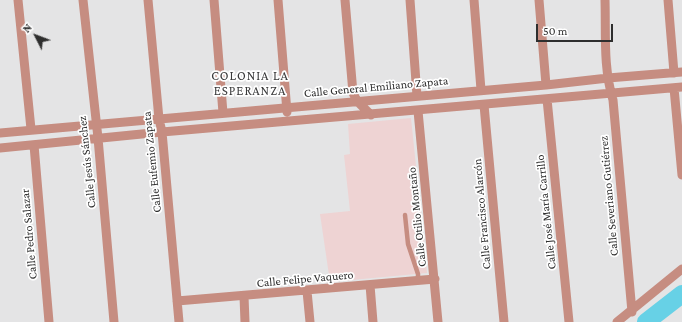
<!DOCTYPE html>
<html>
<head>
<meta charset="utf-8">
<style>
	body { margin:0 }
	#map { position:relative; width:682px; height:322px; overflow:hidden; background:#e4e4e5; font-family:"Crimson Pro",serif }
	canvas { display:block }
	.north { position:absolute; left:16px; top:16px; width:40px; height:40px; -webkit-text-stroke:3px #fff; paint-order:stroke; rotate:312deg; font-size:11px; font-weight:700; line-height:16px; text-align:center; color:#2e2e2e }
	.north::after { content:''; display:block; margin:auto; width:14px; height:18px; background:#2e2e2e; clip-path:polygon(50% 0,100% 100%,50% 72%,0 100%) }
	.scale { position:absolute; left:536px; top:24px; width:77px; height:18px; box-sizing:border-box; border:2px solid #2e2e2e; border-top:0; padding-left:5px; font-size:12px; line-height:14px; white-space:nowrap; color:#2e2e2e; -webkit-text-stroke:3px #fff; paint-order:stroke }
</style>
</head>
<body>
<div id="map">
<canvas width="682" height="322"></canvas>
<div class="north">N</div>
<div class="scale">50 m</div>
</div>
<script>
const context = document.querySelector('canvas').getContext('2d');
context.lineJoin = 'round';
function fillPath(path, color) {
  context.fillStyle = color;
  context.fill(path, 'evenodd');
}
function stroke(path, color, width, dash) {
  context.strokeStyle = color;
  context.lineWidth = width;
  context.lineCap = dash ? 'butt' : 'round';
  context.setLineDash(dash || []);
  context.stroke(path);
}
function write(font, color, halo, rows, align = 'center') {
  context.font = font + ' "Crimson Pro",serif';
  context.lineWidth = 3.5;
  context.setLineDash([]);
  context.textBaseline = 'middle';
  context.strokeStyle = halo;
  context.fillStyle = color;
  for (const [text, x, y, turn = 0] of rows) {
    context.save();
    context.translate(x, y);
    context.rotate((+turn || 0) * Math.PI / 180);
    context.textAlign = isNaN(turn) ? turn : align;
    if (halo) context.strokeText(text, 0, 0);
    context.fillText(text, 0, 0);
    context.restore();
  }
}
fillPath(new Path2D(`
	M411 118 427 273 330 282 320 214 350 211 344 155 350 154 348 124Z`), '#eed3d3');
stroke(new Path2D(`
	M646 322 682 294`), '#67d1e6', 18);
stroke(new Path2D(`
	M405 215 408 244 418 274V280`), '#c68d81', 4.5);
stroke(new Path2D(`
	M18 0 31 129
	M83 0 98 138 114 322
	M148 0 159 119 162 132 179 322
	M214 0 223 113
	M278 0 287 112
	M345 0 353 93 357 101 371 115
	M410 0 417 96
	M474 0 481 90
	M539 0 546 85
	M605 0C606 34 603 67 613 100L632 312
	M668 0 674 73
	M674 88 682 175
	M547 99 569 322
	M484 105 504 322
	M418 111 438 322
	M0 133 546 85 608 78 682 72
	M34 145 49 322
	M0 148 162 132 682 87
	M370 285 373 322
	M307 291 310 322
	M244 296 245 322
	M177 301 435 279
	M617 322 682 269`), '#c68d81', 9);
write('12px', '#2e2e2e', '#fff', [
	["Calle General Emiliano Zapata",376,87,-5],
	["Calle Jesús Sánchez",87,162,-96],
	["Calle Eufemio Zapata",152,162,-96],
	["Calle Severiano Gutiérrez",609,196,-95],
	["Calle José María Carrillo",546,212,-96],
	["Calle Francisco Alarcón",482,214,-95],
	["Calle Otilio Montaño",417,217,-96],
	["Calle Pedro Salazar",29,234,-95],
	["Calle Felipe Vaquero",305,279,-5]
]);
context.letterSpacing = '1px';
write('13px', '#3a3a3b', '#fff', [
	["COLONIA LA",250,76],
	["ESPERANZA",250,91]
]);
context.letterSpacing = '0px';
</script>
</body>
</html>
